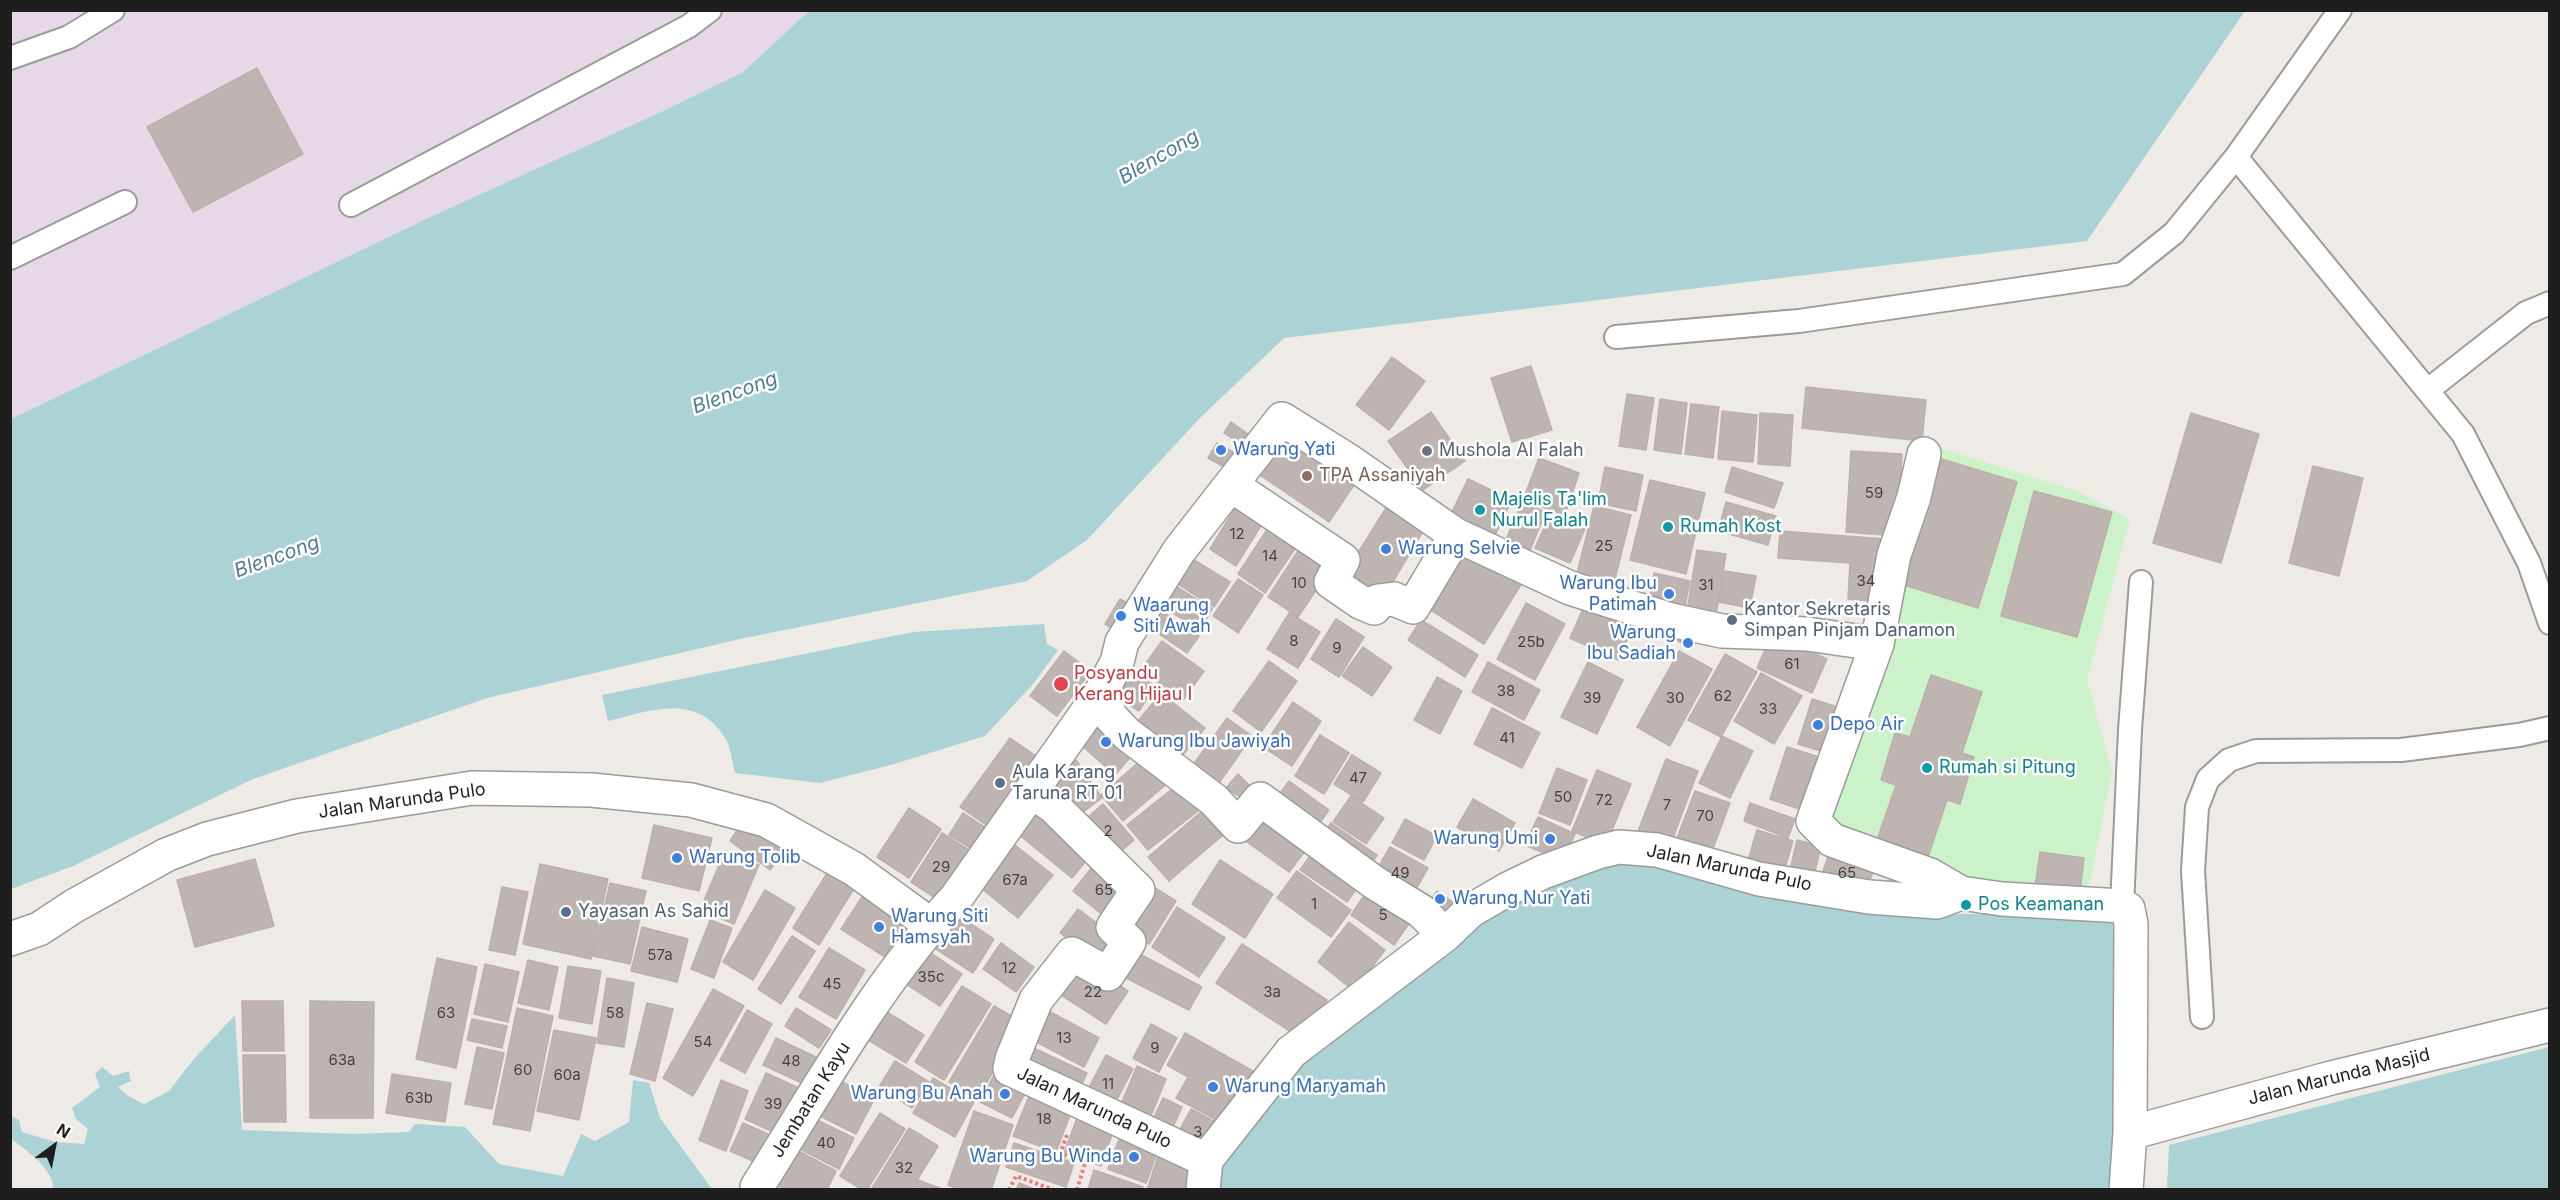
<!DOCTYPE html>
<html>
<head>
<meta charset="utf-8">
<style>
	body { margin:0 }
	#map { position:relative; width:2560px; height:1200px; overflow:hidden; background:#eeeae5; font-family:Inter,sans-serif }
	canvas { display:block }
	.frame { position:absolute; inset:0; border:12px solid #1e1e1e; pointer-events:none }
	.north { position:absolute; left:24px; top:1116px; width:60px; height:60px; -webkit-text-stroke:4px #fff; paint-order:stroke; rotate:32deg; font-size:16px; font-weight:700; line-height:24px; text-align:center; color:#1e1e1e }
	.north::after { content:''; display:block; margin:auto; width:21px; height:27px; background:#1e1e1e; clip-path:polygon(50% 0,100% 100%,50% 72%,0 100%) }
</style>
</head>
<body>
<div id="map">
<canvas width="2560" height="1200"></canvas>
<div class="frame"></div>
<div class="north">N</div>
</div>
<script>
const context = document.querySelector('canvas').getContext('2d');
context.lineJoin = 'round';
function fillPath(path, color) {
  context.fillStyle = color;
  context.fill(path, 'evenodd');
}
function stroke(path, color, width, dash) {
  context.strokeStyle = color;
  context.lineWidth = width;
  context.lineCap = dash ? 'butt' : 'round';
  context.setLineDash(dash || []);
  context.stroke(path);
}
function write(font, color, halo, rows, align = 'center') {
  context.font = font + ' Inter,sans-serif';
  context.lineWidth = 5;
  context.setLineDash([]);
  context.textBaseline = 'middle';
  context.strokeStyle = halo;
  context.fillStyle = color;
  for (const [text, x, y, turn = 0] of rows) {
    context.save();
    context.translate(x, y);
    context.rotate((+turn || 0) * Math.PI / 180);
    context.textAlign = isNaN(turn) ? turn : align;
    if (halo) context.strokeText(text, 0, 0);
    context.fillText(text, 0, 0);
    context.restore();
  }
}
fillPath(new Path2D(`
	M11 11H809L743 72 663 111 428 218 11 419Z`), '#e6d8e6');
fillPath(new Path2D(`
	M1934 446 2077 491 2130 519 2087 680 2112 770 2087 898 1961 881 1821 822Z`), '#cbf2c8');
fillPath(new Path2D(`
	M809 11V10L2245 11 2087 241 1284 338 1199 419 1087 540 1027 581 740 639 487 698 253 779 73 866 11 889V419L428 218 663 111 743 72Z
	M1044 624 1047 644 1058 650 1034 683 985 736 894 764 820 783 735 773C732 762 731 747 725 738 697 692 649 711 608 721L602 695 913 632Z
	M1613 851 1949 908 1956 914H1986L2056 907 2125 922 2115 1189 1221 1190 1213 1180 1215 1165 1289 1065 1484 914Z
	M235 1015 242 1130 353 1134 409 1132 415 1124 465 1127 499 1164 563 1176 581 1134 595 1141 629 1122 633 1080 649 1083 660 1118 712 1189H53C55 1170 25 1149 11 1139V1116L19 1120 22 1132 55 1142 84 1144 88 1129 76 1119 72 1108 100 1087 95 1074 102 1067 113 1076 129 1071 131 1081 118 1087 128 1096 144 1104 169 1091 193 1060Z
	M2549 1047V1189H2167L2169 1145Z`), '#abd3d6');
const building = new Path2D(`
	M257 68 303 154 193 212 147 127Z
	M1392 357 1425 381 1389 430 1356 405Z
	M1531 366 1552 430 1512 442 1491 378Z
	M1806 387 1926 400 1922 441 1802 428Z
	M1627 394 1654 398 1646 450 1619 446Z
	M1660 399 1687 403 1681 454 1654 450Z
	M1691 404 1719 407 1713 458 1685 454Z
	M1722 411 1757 415 1753 462 1718 459Z
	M1431 412 1465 461 1423 490 1388 441Z
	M1760 413 1793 415 1790 466 1758 464Z
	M2191 413 2259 434 2221 563 2153 543Z
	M1231 422 1254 438 1246 448 1224 433Z
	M1287 431 1358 479 1329 522 1257 473Z
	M1217 443 1242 457 1234 472 1208 458Z
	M1851 451 1902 454 1898 536 1846 532Z
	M1539 458 1579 473 1565 515 1523 500Z
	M1942 459 2017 482 1978 608 1904 585Z
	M2313 466 2363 478 2339 576 2289 563Z
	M1605 467 1643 475 1636 511 1598 503Z
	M1732 467 1783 483 1774 508 1725 492Z
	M1468 479 1512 500 1492 542 1448 520Z
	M1650 480 1705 493 1686 574 1630 560Z
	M2034 491 2112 512 2077 637 2001 616Z
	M1239 502 1265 519 1236 566 1210 549Z
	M1522 502 1546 512 1525 562 1501 551Z
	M1726 502 1776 516 1768 545 1718 531Z
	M1389 503 1426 526 1385 595 1346 572Z
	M1594 506 1631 515 1613 587 1576 577Z
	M1550 514 1585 529 1570 563 1535 548Z
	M1274 519 1302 538 1265 593 1238 574Z
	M1780 531 1885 539 1882 602 1848 599 1850 563 1778 558Z
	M1461 545 1522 583 1484 644 1423 605Z
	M1300 548 1331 568 1298 617 1268 597Z
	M1697 550 1726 554 1715 621 1686 616Z
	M1186 555 1230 582 1214 607 1170 579Z
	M1725 571 1756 576 1750 608 1719 602Z
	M1654 573 1690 581 1683 615 1648 607Z
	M1238 579 1263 595 1238 633 1213 616Z
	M1169 582 1212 609 1200 630 1157 603Z
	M1120 599 1136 608 1121 634 1105 624Z
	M1526 603 1565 624 1535 680 1497 659Z
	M1585 604 1633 626 1618 660 1570 638Z
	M1154 606 1199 636 1187 653 1143 623Z
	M1289 613 1320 632 1298 668 1267 649Z
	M1336 619 1364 637 1339 677 1311 659Z
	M1421 620 1478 655 1465 677 1408 640Z
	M1772 634 1827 659 1812 693 1757 668Z
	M1671 637H1697L1691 648Z
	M1162 641 1204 671 1183 700 1141 670Z
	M1363 647 1392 667 1372 696 1342 676Z
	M1064 651 1091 671 1057 716 1030 696Z
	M1679 651 1712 669 1670 746 1637 727Z
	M1725 654 1757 672 1721 737 1688 720Z
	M1269 661 1297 681 1261 732 1233 711Z
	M1488 662 1540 690 1524 720 1472 692Z
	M1588 662 1623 680 1597 734 1561 717Z
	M1124 665 1155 686 1139 711 1107 691Z
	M1761 673 1802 696 1774 744 1734 721Z
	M1931 675 1982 692 1962 753 1974 757 1960 804 1947 800 1928 857 1877 840 1896 785 1881 780 1895 733 1910 737Z
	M1437 677 1462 691 1440 734 1414 720Z
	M1161 693 1205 728 1182 756 1138 721Z
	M1812 699 1838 707 1824 752 1798 744Z
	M1293 702 1321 721 1292 766 1263 747Z
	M1492 708 1540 733 1522 768 1474 744Z
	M1096 710 1139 747 1115 775 1072 737Z
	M1227 718 1252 736 1219 783 1193 765Z
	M1320 735 1349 753 1324 794 1295 776Z
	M1722 736 1753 751 1730 798 1699 783Z
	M1010 738 1039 758 989 827 960 807Z
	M1787 747 1826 759 1808 812 1770 799Z
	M1147 755 1169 782 1123 821 1101 795Z
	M1352 755 1381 773 1363 802 1334 784Z
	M1666 759 1698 771 1668 851 1635 839Z
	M1076 760 1102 798 1075 818 1047 780Z
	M1557 768 1587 780 1570 825 1539 813Z
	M1597 770 1631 784 1606 845 1572 831Z
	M1238 774 1255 791 1245 800 1226 788Z
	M1289 781 1329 810 1316 828 1276 799Z
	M1177 785 1198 811 1148 850 1127 825Z
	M1695 791 1730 803 1709 859 1674 846Z
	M1351 796 1384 818 1366 844 1333 822Z
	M1473 799 1515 823 1499 851 1457 827Z
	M1035 802 1094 851 1072 878 1012 829Z
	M1750 803 1795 819 1788 838 1744 821Z
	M1103 804 1134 840 1112 859 1081 823Z
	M1263 806 1312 842 1289 872 1240 837Z
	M909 808 941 829 909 878 877 857Z
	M1201 812 1222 836 1169 881 1148 857Z
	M963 813 989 830 976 851 949 835Z
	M746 817 788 847 770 870 730 841Z
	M1538 817 1575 834 1563 861 1525 845Z
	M1405 819 1437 836 1424 860 1392 843Z
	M1331 823 1377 855 1365 873 1318 840Z
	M654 825 712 838 699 891 642 878Z
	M1757 830 1793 841 1782 878 1746 867Z
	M942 833 972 852 940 901 911 882Z
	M1797 840 1821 846 1813 880 1789 874Z
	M1011 842 1053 875 1018 918 977 885Z
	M1319 843 1366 875 1347 902 1300 870Z
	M1390 847 1428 868 1410 900 1372 878Z
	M725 851 759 865 734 924 700 910Z
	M1830 851 1875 866 1865 895 1820 880Z
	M2040 852 2084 858 2080 893 2035 886Z
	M255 859 274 926 195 947 177 880Z
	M1098 860 1135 890 1110 921 1073 891Z
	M1220 860 1273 894 1245 938 1192 904Z
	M540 864 608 879 591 959 523 944Z
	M829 870 855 887 819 945 793 928Z
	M1297 871 1351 910 1331 937 1277 898Z
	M610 883 646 891 630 964 593 956Z
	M1147 883 1176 901 1149 944 1121 926Z
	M1372 884 1415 915 1394 945 1351 915Z
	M502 887 528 892 515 955 489 950Z
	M765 890 795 908 753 980 723 962Z
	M866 891 918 924 893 962 841 929Z
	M1437 891 1460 907 1449 923 1426 908Z
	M1177 907 1225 938 1199 977 1152 947Z
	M1078 909 1121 941 1104 965 1060 933Z
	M955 913 994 939 973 973 933 947Z
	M710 920 732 928 714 978 691 969Z
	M1349 922 1385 950 1354 991 1318 962Z
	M642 927 688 939 677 982 631 971Z
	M792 936 815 951 781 1004 758 989Z
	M1001 943 1034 967 1016 992 983 969Z
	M1242 944 1327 1000 1302 1039 1216 983Z
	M922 947 962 974 940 1006 900 980Z
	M829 948 865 970 836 1019 799 997Z
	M1134 951 1202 987 1189 1010 1122 976Z
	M437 958 477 967 456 1068 416 1059Z
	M528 960 558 967 549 1010 518 1003Z
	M1079 960 1128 991 1106 1024 1058 993Z
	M485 964 519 972 508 1022 474 1014Z
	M568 966 601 971 592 1024 559 1018Z
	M607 978 634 983 624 1047 597 1043Z
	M962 986 991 1004 944 1080 915 1062Z
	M713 989 744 1006 693 1096 663 1078Z
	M242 1001H283L284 1051H243Z
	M310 1001 374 1002 373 1118H310Z
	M647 1003 673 1009 655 1081 630 1074Z
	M994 1006 1022 1022 977 1099 949 1082Z
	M517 1008 553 1016 530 1131 493 1124Z
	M796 1008 831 1030 819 1048 785 1026Z
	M882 1009 924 1035 906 1063 865 1038Z
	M1045 1009 1099 1038 1084 1067 1029 1038Z
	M747 1010 772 1024 745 1073 720 1060Z
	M472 1019 507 1026 502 1048 467 1040Z
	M1151 1024 1177 1038 1159 1072 1133 1058Z
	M554 1030 596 1038 579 1120 537 1111Z
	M1185 1033 1253 1071 1224 1124 1176 1098 1188 1077 1167 1065Z
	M776 1038 818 1058 806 1085 763 1065Z
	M1025 1044 1087 1073 1077 1094 1015 1066Z
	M477 1047 504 1053 492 1109 465 1104Z
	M243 1055H285L286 1122H244Z
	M1106 1055 1133 1069 1110 1113 1083 1099Z
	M895 1061 929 1082 912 1108 879 1087Z
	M1137 1066 1166 1079 1146 1128 1116 1116Z
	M997 1069 1029 1086 1012 1118 980 1102Z
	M766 1073 801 1089 780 1135 745 1119Z
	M392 1074 451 1083 445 1122 386 1113Z
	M933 1078 974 1102 955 1137 913 1113Z
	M836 1079 875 1098 856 1134 818 1115Z
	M721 1080 748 1091 726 1151 699 1140Z
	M1033 1086 1075 1102 1056 1152 1013 1136Z
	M1163 1098 1182 1107 1168 1138 1148 1130Z
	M1191 1109 1221 1125 1205 1156 1174 1140Z
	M974 1111 1013 1125 991 1190H961L948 1185Z
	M880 1113 905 1129 867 1190H863L840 1176Z
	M1079 1113 1115 1126 1101 1166 1064 1153Z
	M813 1118 854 1138 839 1169 798 1148Z
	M743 1123 779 1139 766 1167 730 1151Z
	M909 1128 938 1146 911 1190H871Z
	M1122 1131 1160 1145 1146 1183 1108 1169Z
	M1014 1143 1074 1163 1066 1187 1006 1167Z
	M793 1148 836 1171 827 1190H786L775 1184Z
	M1159 1153 1197 1165 1189 1190H1147Z
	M1094 1170 1143 1187 1142 1190H1088Z
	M918 1180 945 1190H914Z
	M1019 1183 1037 1190H1016Z`);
fillPath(building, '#beb5b3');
stroke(building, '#beafaa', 1.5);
const lane = new Path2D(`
	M2340 10 2236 157 2463 434 2529 563 2550 623
	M10 58 69 37 113 10
	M351 205 689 26 710 10
	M10 258 125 202
	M1616 337 1799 321 2123 274 2174 233 2236 157
	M2428 390 2526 313 2550 303
	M2122 906 2130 730 2141 582
	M2202 1017 2193 871 2197 807 2208 779 2229 760 2256 751 2401 750 2519 735 2550 728`);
const street = new Path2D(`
	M1231 485 1343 560 1331 582 1360 602 1374 608 1378 601 1394 599 1413 607 1456 535
	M1877 644 1894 555 1914 497 1924 454
	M1102 691 1110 716 1127 734 1214 800 1238 826 1260 799 1375 883 1421 911 1445 935
	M1031 791 1054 807 1138 890 1113 927 1129 942 1108 974 1072 954 1036 1000 1012 1059 1010 1069 1206 1160
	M10 939 39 929 74 906 166 855 207 839 297 816 472 788 591 790 691 800 766 820 854 869 931 925
	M2130 1133 2331 1078 2550 1025
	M757 1187C819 1089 876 984 956 898L1102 691 1117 662 1122 642 1179 551 1282 419 1349 461 1456 535 1570 588 1671 620 1722 631 1807 634 1877 644 1813 821 1832 840 1930 875 1961 893 2002 899 2122 906 2128 909 2131 924 2130 1133 2126 1190
	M1203 1190 1206 1160 1291 1052 1445 935 1470 911 1508 889 1543 872 1598 852 1619 847 1657 850 1759 879 1869 897 1937 902 1961 893`);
stroke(lane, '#9b9b9b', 26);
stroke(street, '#9b9b9b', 36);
stroke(new Path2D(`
	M1067 1135 1060 1154 1085 1163 1077 1190
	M1009 1190 1016 1176 1054 1190`), '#e87c82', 4, [3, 3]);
stroke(lane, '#fff', 22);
stroke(street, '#fff', 33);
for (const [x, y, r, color] of [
	[1221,450,6,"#3f7fe0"],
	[1427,451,6,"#6b7280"],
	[1307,476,6,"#8d6e63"],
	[1480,510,6,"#0f9aa8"],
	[1668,527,6,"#0f9aa8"],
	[1386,549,6,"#3f7fe0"],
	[1669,594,6,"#3f7fe0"],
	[1121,616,6,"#3f7fe0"],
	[1732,620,6,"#5c6f8a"],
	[1688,643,6,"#3f7fe0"],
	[1061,684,8,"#e0444e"],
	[1818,725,6,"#3f7fe0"],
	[1106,742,6,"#3f7fe0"],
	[1927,768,6,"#0f9aa8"],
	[1000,783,6,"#5c6f8a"],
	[1550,839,6,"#3f7fe0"],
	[677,858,6,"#3f7fe0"],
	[1440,899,6,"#3f7fe0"],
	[1966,905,6,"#0f9aa8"],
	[566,912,6,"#5c6f8a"],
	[879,927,6,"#3f7fe0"],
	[1213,1087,6,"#3f7fe0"],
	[1005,1094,6,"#3f7fe0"],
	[1134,1157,6,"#3f7fe0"]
]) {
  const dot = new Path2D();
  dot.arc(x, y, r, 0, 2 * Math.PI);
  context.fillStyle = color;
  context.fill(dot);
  stroke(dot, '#fff', 2);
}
write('15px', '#464443', null, [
	["59",1874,493],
	["12",1237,534],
	["25",1604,546],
	["14",1270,556],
	["34",1866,581],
	["10",1299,583],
	["31",1706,585],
	["8",1294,641],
	["25b",1531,642],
	["9",1337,648],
	["61",1792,664],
	["38",1506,691],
	["62",1723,696],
	["39",1592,698],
	["30",1675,698],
	["33",1768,709],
	["41",1507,738],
	["47",1358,778],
	["50",1563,797],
	["72",1604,800],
	["7",1667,805],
	["70",1705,816],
	["2",1108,831],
	["29",941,867],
	["49",1400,873],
	["65",1847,873],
	["67a",1015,880],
	["65",1104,890],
	["1",1314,904],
	["5",1383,915],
	["57a",660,955],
	["12",1009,968],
	["35c",931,977],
	["45",832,984],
	["22",1093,992],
	["3a",1272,992],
	["63",446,1013],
	["58",615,1013],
	["13",1064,1038],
	["54",703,1042],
	["9",1155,1048],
	["63a",342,1060],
	["48",791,1061],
	["60",523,1070],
	["60a",567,1075],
	["11",1108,1084],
	["63b",419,1098],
	["39",773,1104],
	["18",1044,1119],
	["3",1198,1132],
	["40",826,1143],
	["32",904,1168]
]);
write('18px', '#366cbe', '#fff', [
	["Warung Yati",1233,450],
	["Warung Selvie",1398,549],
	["Warung Ibu",1657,584,"right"],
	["Patimah",1657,605,"right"],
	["Waarung",1133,606],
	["Siti Awah",1133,627],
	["Warung",1676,633,"right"],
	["Ibu Sadiah",1676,654,"right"],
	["Depo Air",1830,725],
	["Warung Ibu Jawiyah",1118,742],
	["Warung Umi",1538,839,"right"],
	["Warung Tolib",689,858],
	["Warung Nur Yati",1452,899],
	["Warung Siti",891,917],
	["Hamsyah",891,938],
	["Warung Maryamah",1225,1087],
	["Warung Bu Anah",993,1094,"right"],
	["Warung Bu Winda",1122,1157,"right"]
], 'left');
write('18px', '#5b616d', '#fff', [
	["Mushola Al Falah",1439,451]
], 'left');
write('18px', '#785e54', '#fff', [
	["TPA Assaniyah",1319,476]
], 'left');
write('18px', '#0d838f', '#fff', [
	["Majelis Ta'lim",1492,500],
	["Nurul Falah",1492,521],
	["Rumah Kost",1680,527],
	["Rumah si Pitung",1939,768],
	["Pos Keamanan",1978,905]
], 'left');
write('18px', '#4e5e75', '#fff', [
	["Kantor Sekretaris",1744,610],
	["Simpan Pinjam Danamon",1744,631],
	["Aula Karang",1012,773],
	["Taruna RT 01",1012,794],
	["Yayasan As Sahid",578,912]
], 'left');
write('18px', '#be3a42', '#fff', [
	["Posyandu",1074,674],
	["Kerang Hijau I",1074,695]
], 'left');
write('18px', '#1e1e1e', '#fff', [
	["Jalan Marunda Pulo",402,801,-8],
	["Jalan Marunda Pulo",1729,868,12],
	["Jalan Marunda Masjid",2339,1077,-14],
	["Jembatan Kayu",811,1100,-58],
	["Jalan Marunda Pulo",1094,1108,25]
]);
write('italic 20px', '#4f7c94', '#fff', [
	["Blencong",1159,157,-30],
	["Blencong",735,393,-20],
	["Blencong",277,557,-20]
]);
</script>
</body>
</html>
